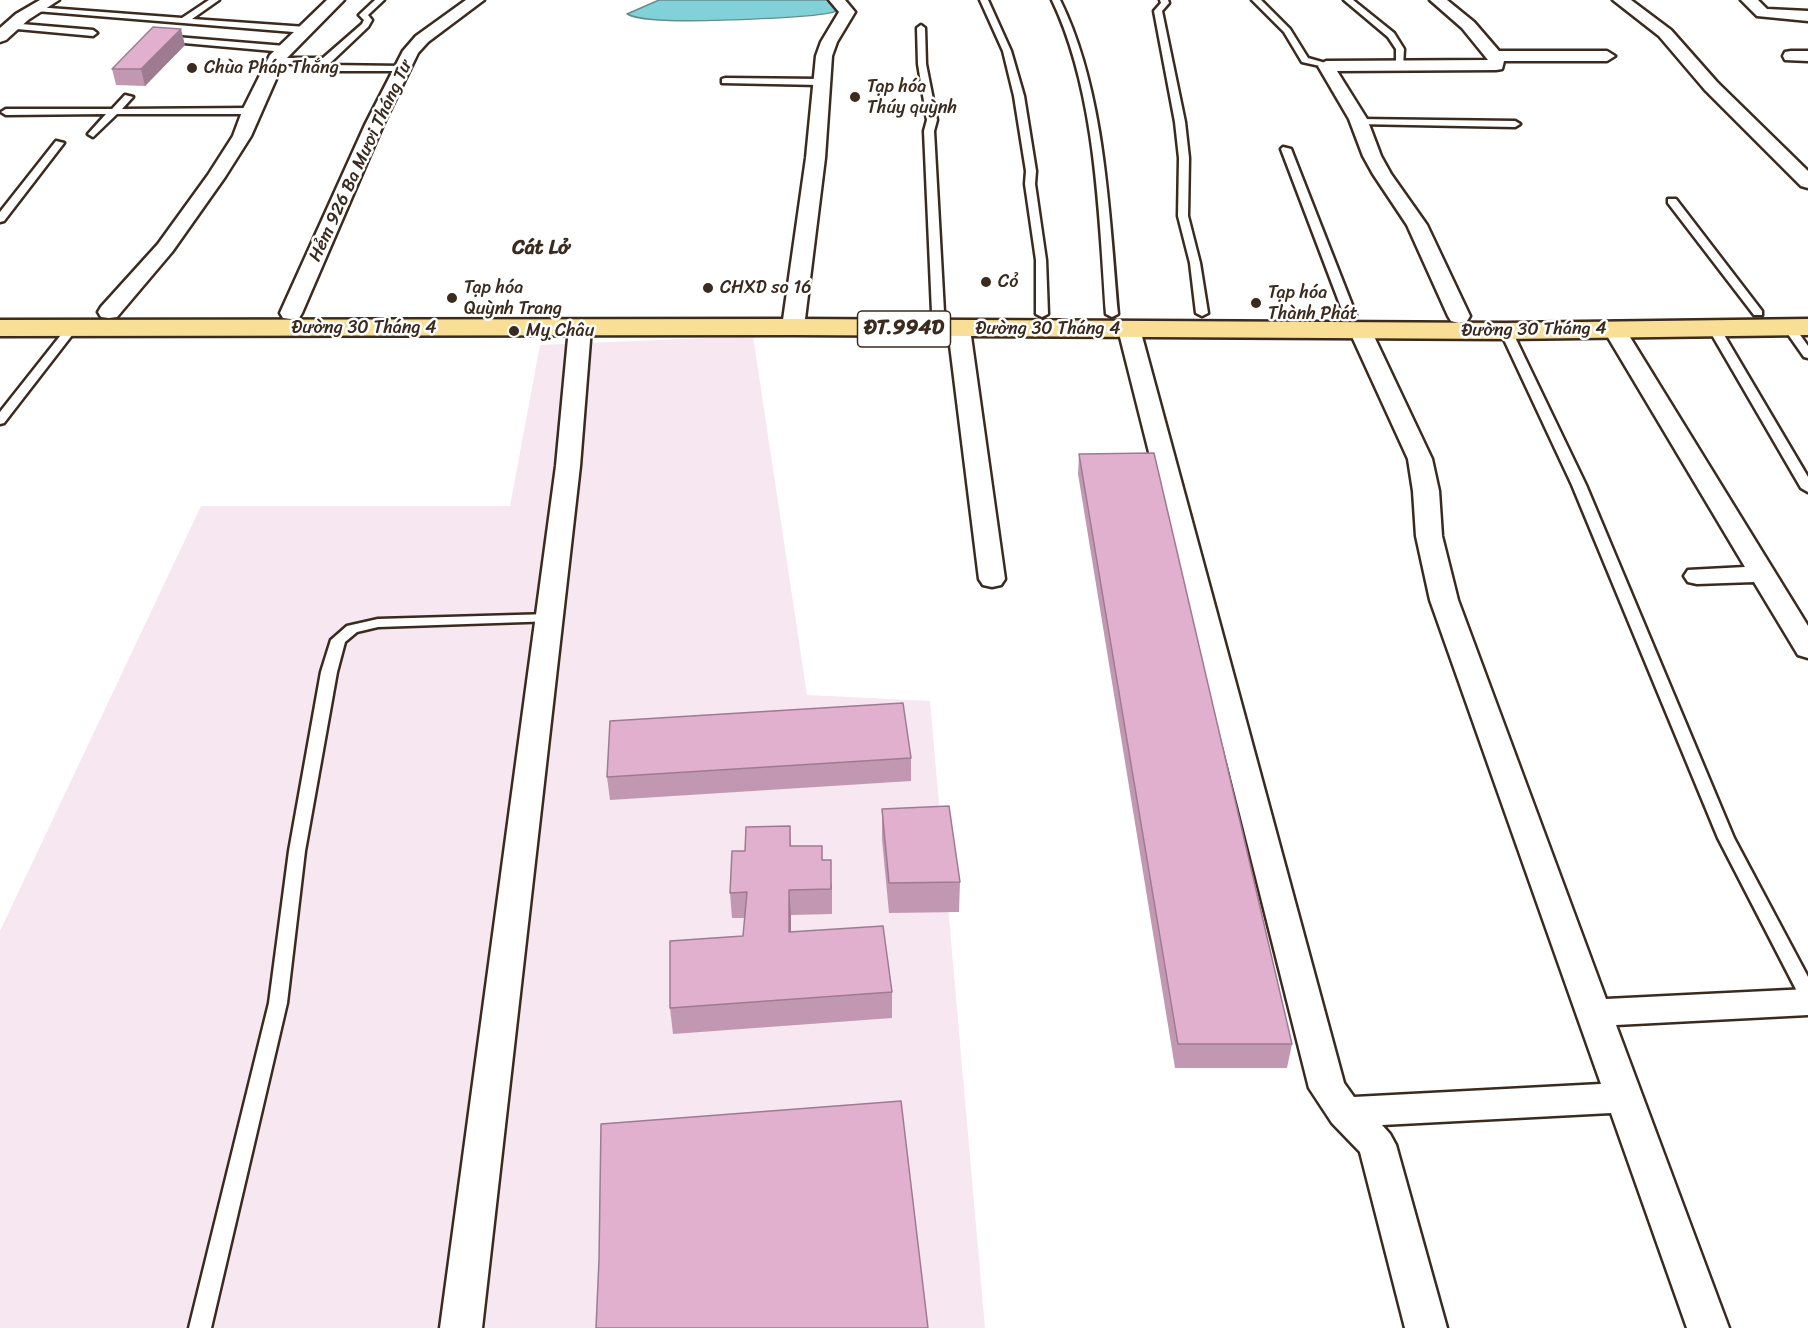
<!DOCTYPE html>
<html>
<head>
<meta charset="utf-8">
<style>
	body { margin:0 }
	canvas { display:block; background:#fff }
</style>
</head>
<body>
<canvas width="1808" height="1328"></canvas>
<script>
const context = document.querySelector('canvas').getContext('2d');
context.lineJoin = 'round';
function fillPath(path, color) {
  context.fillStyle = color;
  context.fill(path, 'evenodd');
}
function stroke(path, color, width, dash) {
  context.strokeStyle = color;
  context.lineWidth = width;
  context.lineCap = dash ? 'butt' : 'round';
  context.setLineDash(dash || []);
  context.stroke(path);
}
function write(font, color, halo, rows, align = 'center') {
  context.font = font + ' Sriracha,sans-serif';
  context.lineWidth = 5;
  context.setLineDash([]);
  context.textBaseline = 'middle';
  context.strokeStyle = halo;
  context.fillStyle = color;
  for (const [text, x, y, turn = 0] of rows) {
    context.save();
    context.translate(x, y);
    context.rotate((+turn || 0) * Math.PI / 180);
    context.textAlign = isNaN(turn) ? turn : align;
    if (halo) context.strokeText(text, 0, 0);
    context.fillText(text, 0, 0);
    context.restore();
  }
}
fillPath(new Path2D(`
	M753 336 807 695 930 701 985 1328H0V931L201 506H510L540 345Z`), '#f6e7f1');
const water = new Path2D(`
	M659 0H830L839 10C826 19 681 22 658 20 648 19 636 19 627 14Z`);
fillPath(water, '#80d1d8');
stroke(water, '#648e8e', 1.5);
const lane = new Path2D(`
	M209 0H219L192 19 306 27 310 30 306 33 36 11 32 9 36 7 182 18Z
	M375 0H384L368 15 372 20 368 27 328 65 402 66 406 69 405 71H322L318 68 319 64H275L271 61 275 58H323L362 24 364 20 359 15Z
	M980 0H988L1011 51 1024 96 1036 171 1035 184 1046 260 1048 314 1042 317 1036 314V260L1025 184 1026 171 1014 96 1003 51Z
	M1052 0H1060C1105 91 1109 213 1118 314L1112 317 1106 314C1099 213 1096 92 1052 0Z
	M1160 0H1168L1169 3 1162 11 1185 122 1189 158 1188 216 1200 263 1208 313 1202 316 1196 313 1190 263 1178 216 1179 158 1175 122 1154 11 1161 3Z
	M1252 0H1261L1290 29 1308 58 1329 64V68L1302 62 1284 32Z
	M1344 0H1353L1394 33 1404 49 1403 67 1396 65V49L1388 37Z
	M9 23 93 30 97 33 93 36 6 28V24Z
	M921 25 925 28 926 64 937 120 934 131 944 312 938 315 932 312 924 131 927 120 918 64 917 28Z
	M164 36 285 46 289 49 285 52 161 41V37Z
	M725 78 820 79 825 82 820 85 722 83V79Z
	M125 95 133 97 122 109 251 108 256 111 251 114H117L93 137 88 134 106 114 6 115 1 112 6 109H112Z
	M1360 119 1515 121 1520 124 1515 127 1357 124 1355 122Z
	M56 141 64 143 4 221 0 222V212Z
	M1283 147 1291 149 1356 315 1354 317 1350 318 1344 315 1281 149Z
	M1668 199H1676L1762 311V315H1754L1668 203Z
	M1789 324 1793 325 1808 346V358L1804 357 1783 327Z
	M72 325 76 326V330L4 423 0 424V412L68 326Z
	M1714 325 1720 328 1808 477V492L1801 488 1708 328Z
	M1506 328 1512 331 1586 485 1734 838 1808 977V1001L1801 999 1718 838 1572 485 1500 331Z
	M550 614 557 618 555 621 378 627 357 632 345 642 337 672 305 851 287 1003 211 1328H189L269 1003 289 851 321 672 331 640 347 626 378 619Z`);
const street = new Path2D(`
	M40 0H59L28 20 6 40 0 42V28L16 14Z
	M327 0H344L284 61 251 136 225 177 172 252 117 317 109 318 101 317 98 312 101 307 158 244 208 175 233 136 243 109 270 55Z
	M466 0H484L428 42 418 53 383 125 302 313 299 318 291 319 283 318 280 313 365 125 403 51 416 36Z
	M829 0H845L855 12 837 42 832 56 825 158 804 327 801 332 793 334 785 332 782 327 806 158 816 56 821 42 839 12Z
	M1430 0H1447L1474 22 1499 51H1607L1615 56 1607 61H1504L1502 69 1496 70 1337 71 1367 119 1381 156 1391 174 1427 225 1470 316 1467 321 1459 323 1451 321 1448 316 1407 225 1373 174 1363 156 1349 119 1318 66 1326 61 1488 60 1462 28Z
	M1613 0H1631L1671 30 1717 82 1808 171V188L1801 186 1705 90 1659 36Z
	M1741 0H1758L1767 9 1808 11V21L1757 16Z
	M1791 51H1808V61L1785 60 1783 56 1785 52Z
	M580 321 588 323 591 328 580 466 482 1328H440L556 466 569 328 572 323Z
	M959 322 967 324 970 329 1005 579 1001 585 992 587 983 585 979 579 948 329 951 324Z
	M1129 322 1137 324 1140 329 1344 1083 1354 1097 1601 1084 1430 600 1416 536 1413 491 1408 459 1349 330 1352 325 1360 323 1368 325 1371 330 1432 459 1439 491 1442 536 1458 600 1606 999 1808 989V1015L1616 1025 1729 1328H1687L1611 1113 1382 1125 1390 1134 1396 1145 1447 1328H1405L1360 1152 1332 1123 1309 1088 1118 329 1121 324Z
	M1614 322 1622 324 1625 329 1808 626V658L1798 655 1754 582 1697 584 1688 582 1684 576 1688 570 1745 567 1603 329 1606 324Z`);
const primary = new Path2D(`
	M793 319 1506 323 1808 319V335L1506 339 793 335 0 336V320Z`);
stroke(lane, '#3b2a1e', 5);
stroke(street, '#3b2a1e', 5);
stroke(primary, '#3b2a1e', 5);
fillPath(lane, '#fff');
fillPath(street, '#fff');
fillPath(primary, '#f9df96');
fillPath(new Path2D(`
	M185 45 145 86 116 85 112 69Z
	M1079 454 1292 1044 1287 1068H1175L1078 474Z
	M911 758V781L610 800 607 777Z
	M882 809 960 882 959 912 889 913 882 839Z
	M790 826 791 846 823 860 832 885V914L791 915V932L892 992V1018L673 1034 670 1008 743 936 745 918H732L730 893 745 851Z`), '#c297b2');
fillPath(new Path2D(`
	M181 29 185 45 145 86 141 69Z
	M789 890 791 915V958L789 932Z`), '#9e7b91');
const building = new Path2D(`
	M153 27 181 29 141 69H112Z
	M1154 453 1292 1044H1178L1079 454Z
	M903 703 911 758 607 777 610 721Z
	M949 806 960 882 889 883 882 809Z
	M790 826V846H822V860H831V889L789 890V932L883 926 892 992 670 1008V941L743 936 747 892 730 893 732 851H745L746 827Z
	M901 1101 928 1328H596L599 1260 601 1124Z`);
fillPath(building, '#e1b0cf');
stroke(building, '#9e7b91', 1.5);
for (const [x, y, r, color] of [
	[192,68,6,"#3b2a1e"],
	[855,97,6,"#3b2a1e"],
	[986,282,6,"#3b2a1e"],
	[708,288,6,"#3b2a1e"],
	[452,298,6,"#3b2a1e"],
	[1256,303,6,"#3b2a1e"],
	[514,331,6,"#3b2a1e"]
]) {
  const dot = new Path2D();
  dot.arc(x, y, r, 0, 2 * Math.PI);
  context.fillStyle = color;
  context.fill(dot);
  stroke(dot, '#fff', 2);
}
write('18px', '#3b2a1e', '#fff', [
	["Chùa Pháp Thắng",204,68],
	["Tạp hóa",867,87],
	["Thúy quỳnh",867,108],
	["Cỏ",998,282],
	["Tạp hóa",464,288],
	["Quỳnh Trang",464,309],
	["CHXD so 16",720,288],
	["Tạp hóa",1268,293],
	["Thành Phát",1268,314],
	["Mỵ Châu",526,331]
], 'left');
write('18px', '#3b2a1e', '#fff', [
	["Hẻm 926 Ba Mươi Tháng Tư",361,161,-65],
	["Đường 30 Tháng 4",364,328],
	["Đường 30 Tháng 4",1048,329],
	["Đường 30 Tháng 4",1534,330,-1]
]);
write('bold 20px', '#3b2a1e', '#fff', [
	["Cát Lở",541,249]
]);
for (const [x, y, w] of [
	[904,329,93]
]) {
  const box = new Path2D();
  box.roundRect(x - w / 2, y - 18, w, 36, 4.5);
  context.fillStyle = '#fff';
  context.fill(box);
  stroke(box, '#3b2a1e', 1.5);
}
write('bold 21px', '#3b2a1e', null, [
	["ĐT.994D",904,329]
]);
</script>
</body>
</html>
